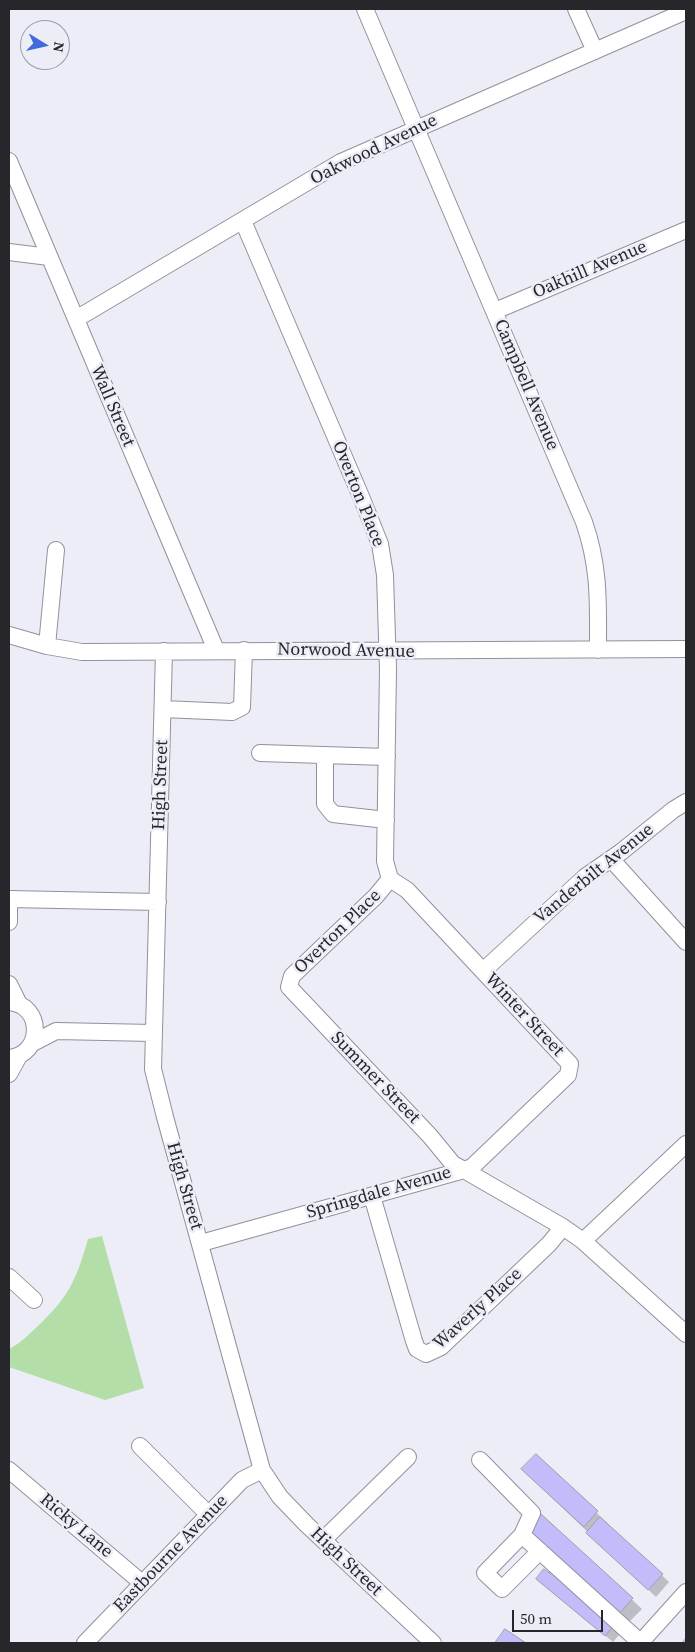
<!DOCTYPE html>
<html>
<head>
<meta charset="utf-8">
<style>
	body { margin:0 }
	#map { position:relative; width:695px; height:1652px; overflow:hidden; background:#ededf8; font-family:"Source Serif 4",serif }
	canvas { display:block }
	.frame { position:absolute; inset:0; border:10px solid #27272b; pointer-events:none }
	.north { position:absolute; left:20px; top:20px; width:50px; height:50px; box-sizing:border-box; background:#ededf8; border:1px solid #9e9ea6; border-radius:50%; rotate:99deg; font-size:14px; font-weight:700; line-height:20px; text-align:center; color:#27272b }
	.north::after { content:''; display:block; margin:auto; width:18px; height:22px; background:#416adc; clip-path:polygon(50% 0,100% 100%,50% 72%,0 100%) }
	.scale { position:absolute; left:512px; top:1610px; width:91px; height:22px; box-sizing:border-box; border:2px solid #27272b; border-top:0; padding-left:6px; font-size:15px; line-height:18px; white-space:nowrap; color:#27272b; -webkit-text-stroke:4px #ededf8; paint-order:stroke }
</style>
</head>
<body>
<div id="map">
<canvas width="695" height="1652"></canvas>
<div class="frame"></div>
<div class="north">N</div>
<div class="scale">50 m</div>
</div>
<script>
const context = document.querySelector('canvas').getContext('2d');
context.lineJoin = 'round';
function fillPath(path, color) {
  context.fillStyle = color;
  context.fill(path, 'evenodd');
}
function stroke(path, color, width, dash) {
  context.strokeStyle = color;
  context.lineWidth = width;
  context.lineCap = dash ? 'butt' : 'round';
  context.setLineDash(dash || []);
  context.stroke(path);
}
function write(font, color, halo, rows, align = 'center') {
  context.font = font + ' "Source Serif 4",serif';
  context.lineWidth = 5;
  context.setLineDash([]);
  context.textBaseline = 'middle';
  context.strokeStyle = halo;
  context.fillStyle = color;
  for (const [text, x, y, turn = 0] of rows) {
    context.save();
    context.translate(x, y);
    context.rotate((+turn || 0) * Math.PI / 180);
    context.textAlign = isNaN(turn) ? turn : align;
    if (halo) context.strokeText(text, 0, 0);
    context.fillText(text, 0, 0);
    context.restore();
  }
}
fillPath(new Path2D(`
	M102 1236 144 1388 105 1400 9 1367V1349C21 1343 29 1334 39 1325 70 1295 76 1280 88 1239Z`), '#b3dea8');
fillPath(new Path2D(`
	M536 1455 669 1582 656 1597 530 1477Z
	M542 1515 642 1609 629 1622 539 1538Z
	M537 1579 623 1630 613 1642Z
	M686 1637V1643H681Z`), '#0003');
const building = new Path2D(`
	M536 1454 598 1511 584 1527 521 1469Z
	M541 1514 633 1598 619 1614 528 1529Z
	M600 1517 663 1574 648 1590 586 1533Z
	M544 1569 549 1573 553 1569 617 1622 605 1636 536 1579Z
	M505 1629 526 1643H495Z`);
fillPath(building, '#c2bcfa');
stroke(building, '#9e9ea8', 1);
const minor = new Path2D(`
	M365 9 584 522C600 568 598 603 598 650
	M576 9 595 51
	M9 161 216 650
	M243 221 362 499 380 544 385 575 388 669 385 861 390 879 376 896 292 976 289 987 430 1136 453 1164 464 1170 472 1167 568 1075 570 1064 407 890 390 879
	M9 252 49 257
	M495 311 686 230
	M76 319 341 162 686 11
	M9 635 47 646 82 652 686 649
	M47 646 56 550
	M164 651 153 1069 165 1117 262 1470 280 1497 307 1525 433 1643
	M163 709 232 712 242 707 244 650
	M260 753 387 757
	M325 755V804L333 814 386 820
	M611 859 686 942
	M9 899 158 902
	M9 922V899
	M483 971 585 877 621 852 673 810 686 802
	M9 984 19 1004
	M9 1002C44 1005 43 1055 9 1058
	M33 1043 56 1031 153 1033
	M9 1074 19 1056
	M372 1196 414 1341 417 1349 426 1354 441 1347 549 1244 563 1227
	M583 1241 686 1144
	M201 1243 464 1170 563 1227 583 1241 686 1334
	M9 1277 34 1300
	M140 1446 209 1515
	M480 1460 532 1513 522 1535 641 1643
	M9 1470 142 1583
	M522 1535 485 1573 502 1589 540 1551
	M323 1540 408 1457
	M85 1643 242 1480 262 1470
	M640 1643 686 1592`);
stroke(minor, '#91919b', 18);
stroke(minor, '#fff', 16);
write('18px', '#27272b', '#ededf8', [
	["Oakwood Avenue",374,150,-26],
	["Oakhill Avenue",590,270,-23],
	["Campbell Avenue",526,385,67],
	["Wall Street",112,406,67],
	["Overton Place",358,494,68],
	["Norwood Avenue",346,651,1],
	["High Street",161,785,-88],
	["Vanderbilt Avenue",594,874,-39],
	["Overton Place",338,932,-44],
	["Winter Street",524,1015,47],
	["Summer Street",375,1078,46],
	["High Street",184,1186,74],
	["Springdale Avenue",379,1193,-16],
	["Waverly Place",478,1309,-42],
	["Ricky Lane",76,1526,40],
	["Eastbourne Avenue",171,1554,-46],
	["High Street",346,1562,43]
]);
</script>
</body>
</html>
